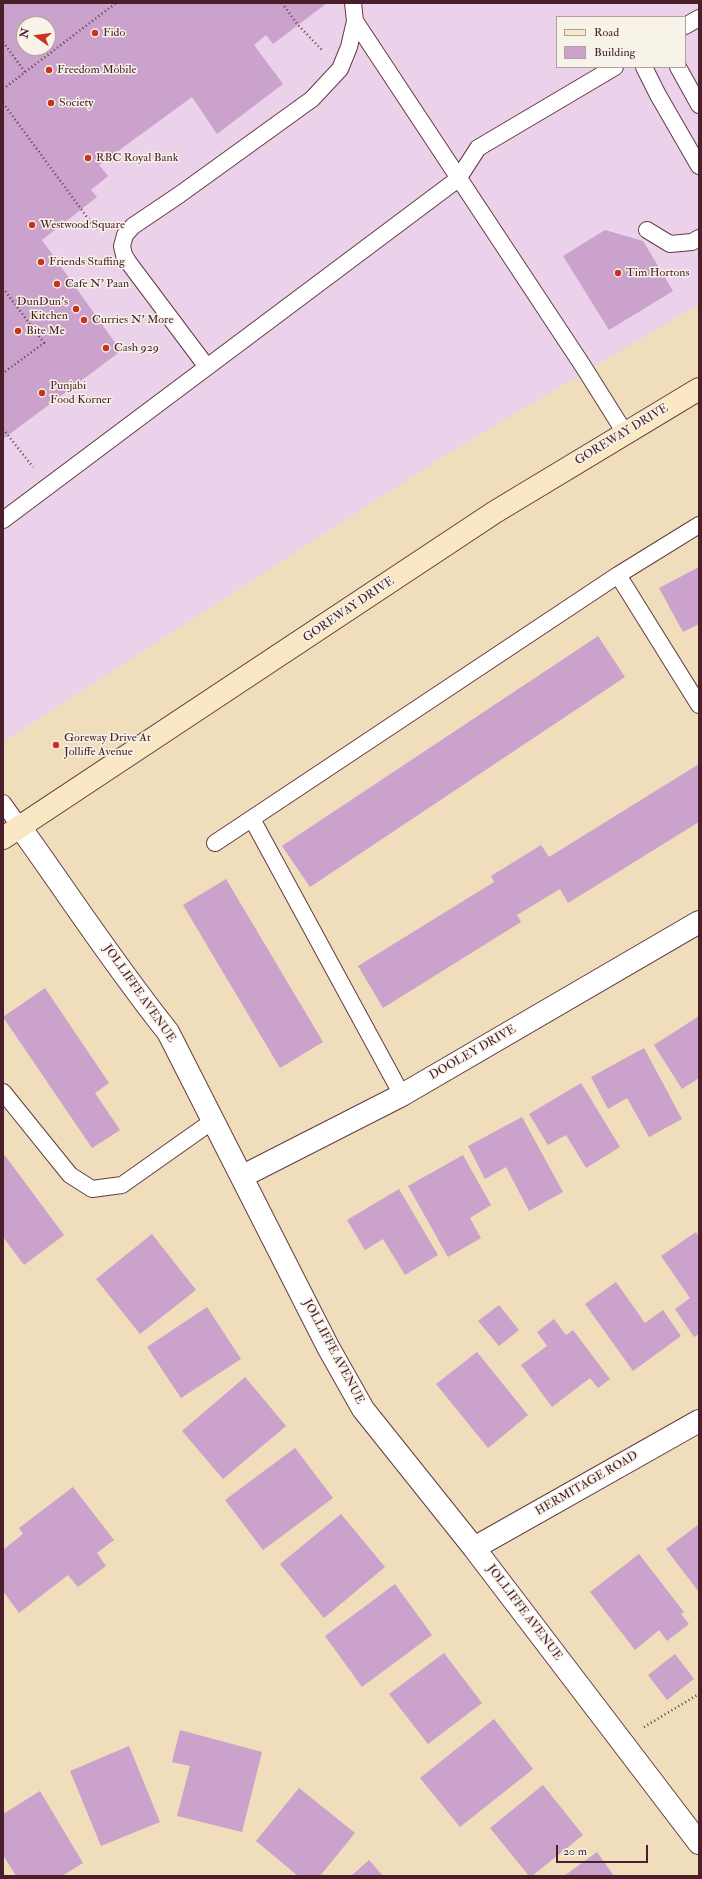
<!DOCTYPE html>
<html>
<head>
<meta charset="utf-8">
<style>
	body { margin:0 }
	#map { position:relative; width:702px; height:1879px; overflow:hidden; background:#efddbc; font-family:"IM FELL Double Pica",serif }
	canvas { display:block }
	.frame { position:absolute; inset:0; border:4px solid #4a1f2b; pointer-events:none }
	.legend { position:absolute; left:556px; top:16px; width:130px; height:52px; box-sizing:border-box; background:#f7f3e8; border:1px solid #b29e9c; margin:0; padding:5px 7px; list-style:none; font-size:12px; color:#4a1f2b }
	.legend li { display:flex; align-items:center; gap:8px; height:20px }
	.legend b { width:20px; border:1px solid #b29e9c }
	.north { position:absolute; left:16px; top:16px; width:40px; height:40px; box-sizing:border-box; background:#f7f3e8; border:1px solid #b29e9c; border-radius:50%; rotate:284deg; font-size:11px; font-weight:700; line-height:16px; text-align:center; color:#4a1f2b }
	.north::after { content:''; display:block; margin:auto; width:14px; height:18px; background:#c8321e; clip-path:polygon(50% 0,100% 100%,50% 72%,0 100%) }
	.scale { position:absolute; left:556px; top:1845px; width:92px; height:18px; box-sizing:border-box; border:2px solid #4a1f2b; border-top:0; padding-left:5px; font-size:12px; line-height:14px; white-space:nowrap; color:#4a1f2b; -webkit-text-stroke:3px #f7f3e8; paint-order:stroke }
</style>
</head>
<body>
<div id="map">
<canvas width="702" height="1879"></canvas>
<div class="frame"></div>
<ul class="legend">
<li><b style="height:5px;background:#fae7c3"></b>Road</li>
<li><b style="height:11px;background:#caa2cc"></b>Building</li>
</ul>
<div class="north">N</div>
<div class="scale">20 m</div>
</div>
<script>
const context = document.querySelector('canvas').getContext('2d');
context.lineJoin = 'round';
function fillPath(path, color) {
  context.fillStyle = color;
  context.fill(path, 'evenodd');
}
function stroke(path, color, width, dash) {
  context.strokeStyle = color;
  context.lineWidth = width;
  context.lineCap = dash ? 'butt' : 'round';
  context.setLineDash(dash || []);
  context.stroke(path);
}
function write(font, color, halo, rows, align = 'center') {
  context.font = font + ' "IM FELL Double Pica",serif';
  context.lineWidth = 3;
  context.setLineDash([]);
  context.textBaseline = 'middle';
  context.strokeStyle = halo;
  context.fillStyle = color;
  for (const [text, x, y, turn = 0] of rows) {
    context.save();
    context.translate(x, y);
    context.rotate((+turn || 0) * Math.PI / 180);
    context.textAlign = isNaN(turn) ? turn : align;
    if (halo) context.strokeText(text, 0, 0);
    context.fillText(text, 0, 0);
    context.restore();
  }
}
fillPath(new Path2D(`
	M3 3H699V304L444 456 3 742ZM557 17H685V67H557ZM24 24H48V48H24Z`), '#ecd1ea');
fillPath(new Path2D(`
	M3 3H327L273 44 266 35 254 45 283 84 217 134 192 97 99 165 108 176 91 190 97 197 42 240 121 351 3 439ZM24 24H48V48H24Z
	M605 230 643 241 673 291 609 330 563 256Z
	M699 567V624L683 632 659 588Z
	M598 636 625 677 310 887 282 846Z
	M699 764V822L568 903 560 889 517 915 521 922 383 1008 358 966 494 882 491 876 541 845 549 857Z
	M226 879 323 1042 280 1068 183 905Z
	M45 988 109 1083 95 1093 120 1130 92 1148 3 1017Z
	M699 1016V1078L682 1089 654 1045Z
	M644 1048 682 1119 649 1137 627 1098 608 1109 591 1077Z
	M581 1083 620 1147 586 1168 566 1135 548 1145 529 1114Z
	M522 1117 563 1192 529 1211 506 1167 485 1179 468 1146Z
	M3 1153 64 1235 24 1265 3 1237Z
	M463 1155 491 1205 470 1218 481 1238 448 1257 408 1186Z
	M399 1189 438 1255 405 1275 383 1239 365 1250 347 1220Z
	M696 1232 699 1237V1334L694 1337 675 1309 690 1298 661 1256Z
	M152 1234 196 1290 140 1334 96 1279Z
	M616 1282 645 1323 663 1310 681 1336 633 1371 585 1304Z
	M499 1305 519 1330 499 1346 478 1321Z
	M207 1307 241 1359 181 1398 147 1347Z
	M554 1319 566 1335 573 1330 610 1379 598 1388 590 1378 552 1407 521 1365 547 1346 537 1332Z
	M477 1352 528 1415 488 1448 436 1384Z
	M245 1377 286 1426 223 1479 182 1431Z
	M295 1448 333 1498 263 1550 225 1500Z
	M73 1487 114 1540 97 1553 106 1566 78 1587 68 1575 19 1613 3 1591V1550L23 1534 19 1528Z
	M341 1514 385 1567 324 1618 280 1564Z
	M699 1524V1592L666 1549Z
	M639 1554 684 1612 681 1614 689 1624 667 1641 659 1630 635 1650 590 1592Z
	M395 1584 432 1635 362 1687 325 1636Z
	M444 1653 482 1703 428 1744 389 1694Z
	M675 1654 694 1679 667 1700 648 1675Z
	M494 1719 533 1769 460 1827 420 1778Z
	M180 1730 262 1752 242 1832 177 1816 190 1766 172 1762Z
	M129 1746 160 1822 101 1846 70 1771Z
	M543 1785 583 1835 532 1876H529L490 1828Z
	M299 1788 355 1833 320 1876H298L256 1841Z
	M40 1791 83 1863 62 1876H16L3 1855V1814Z
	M597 1852 614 1876H564Z
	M369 1860 383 1876H351Z`), '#caa2cc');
const service = new Path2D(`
	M353 3 355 21 583 366 625 433
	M685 26 699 18
	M644 67 658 95 699 166
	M678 67 699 105
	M647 230 670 244 692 242 699 238
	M207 367 129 263 124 255 122 246 125 235 133 226 179 195 312 99 340 69 349 47 355 21
	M3 520 458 179 478 148 615 67
	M618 575 699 705
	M3 803 20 827
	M252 819 402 1095
	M215 843 618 575 699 525
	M3 1092 70 1175 92 1189 122 1185 214 1120`);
const minor = new Path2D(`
	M20 827C69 895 115 966 168 1032L328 1347 363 1409 474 1548 699 1843
	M243 1176 402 1095 699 922
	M474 1548 699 1421`);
const secondary = new Path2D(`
	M3 838 495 512 699 389`);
stroke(service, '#633c41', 18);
stroke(minor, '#633c41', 24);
stroke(secondary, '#633c41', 24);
stroke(new Path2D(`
	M282 3 298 25 322 50
	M3 42 25 72
	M3 89 116 3
	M3 103 95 228H103
	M3 288 44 343 3 373
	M3 429 33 467
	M644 1727 699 1694`), '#633c41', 2.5, [1, 3]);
stroke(service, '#fff', 16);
stroke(minor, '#fff', 22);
stroke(secondary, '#fae7c3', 22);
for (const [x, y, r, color] of [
	[95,33,4,"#c8321e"],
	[49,70,4,"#c8321e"],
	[51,103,4,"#c8321e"],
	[88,158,4,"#c8321e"],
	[32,225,4,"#c8321e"],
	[41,262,4,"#c8321e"],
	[618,273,4,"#c8321e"],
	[57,284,4,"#c8321e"],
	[76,309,4,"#c8321e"],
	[84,320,4,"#c8321e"],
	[18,331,4,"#c8321e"],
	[106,348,4,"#c8321e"],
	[42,393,4,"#c8321e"],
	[56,745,4,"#c8321e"]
]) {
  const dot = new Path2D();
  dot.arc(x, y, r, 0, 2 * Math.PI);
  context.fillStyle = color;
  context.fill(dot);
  stroke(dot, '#f7f3e8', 1.5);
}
write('12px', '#4a1f2b', '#f7f3e8', [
	["Fido",103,33],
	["Freedom Mobile",57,70],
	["Society",59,103],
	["RBC Royal Bank",96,158],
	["Westwood Square",40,225],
	["Friends Staffing",49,262],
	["Tim Hortons",626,273],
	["Cafe N' Paan",65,284],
	["DunDun's",68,302,"right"],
	["Kitchen",68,316,"right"],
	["Curries N' More",92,320],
	["Bite Me",26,331],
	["Cash 929",114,348],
	["Punjabi",50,386],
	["Food Korner",50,400],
	["Goreway Drive At",64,738],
	["Jolliffe Avenue",64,752]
], 'left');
write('12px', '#4a1f2b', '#f7f3e8', [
	["GOREWAY DRIVE",622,435,-31],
	["GOREWAY DRIVE",349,610,-34],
	["JOLLIFFE AVENUE",139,994,55],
	["DOOLEY DRIVE",473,1053,-30],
	["JOLLIFFE AVENUE",333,1352,62],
	["HERMITAGE ROAD",587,1484,-30],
	["JOLLIFFE AVENUE",524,1613,53]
]);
</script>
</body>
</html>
